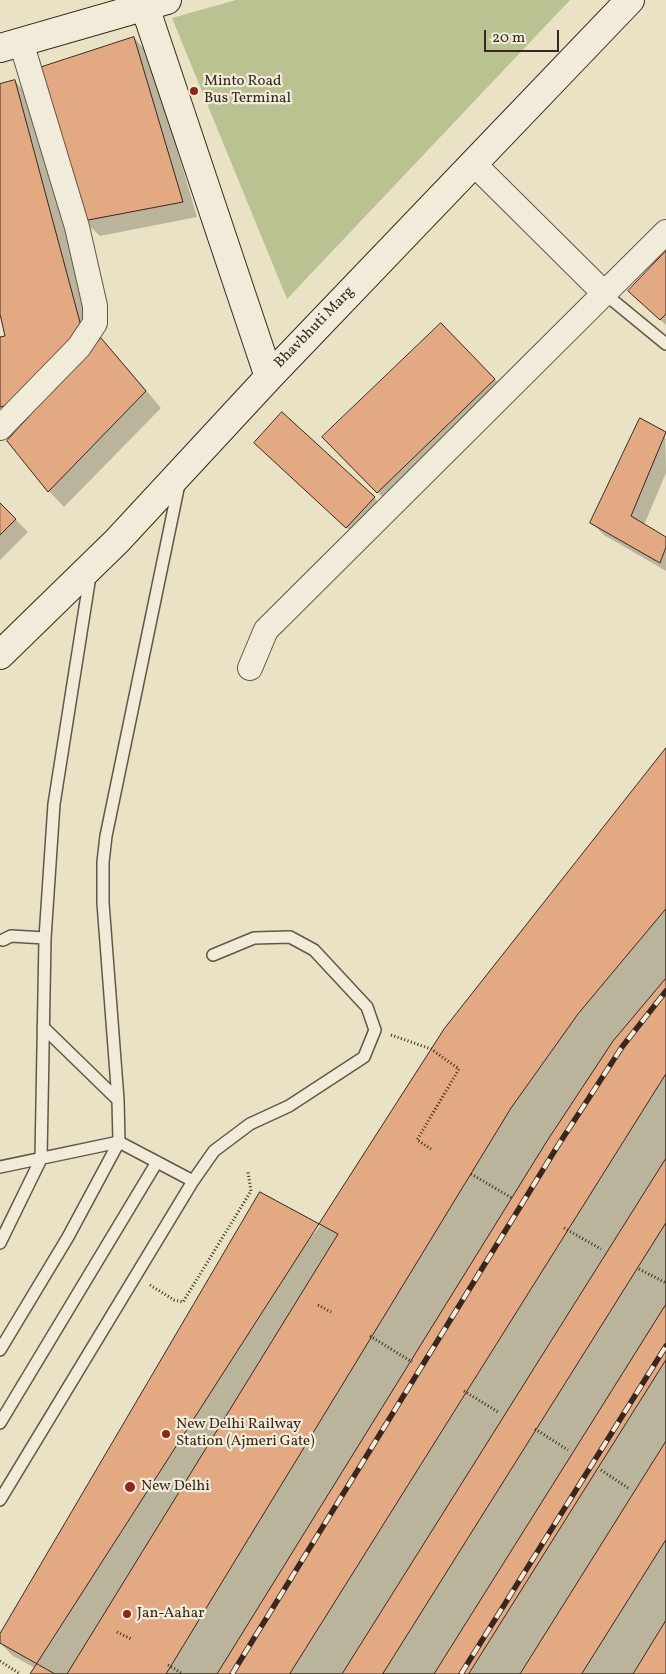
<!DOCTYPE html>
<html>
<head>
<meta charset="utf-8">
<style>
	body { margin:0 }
	#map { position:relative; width:666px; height:1674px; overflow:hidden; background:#eae2c4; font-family:Vollkorn,serif }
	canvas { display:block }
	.scale { position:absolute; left:484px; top:30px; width:75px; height:22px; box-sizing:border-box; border:2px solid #39271d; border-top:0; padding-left:6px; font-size:15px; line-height:18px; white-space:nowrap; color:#39271d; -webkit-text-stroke:4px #f1ecd9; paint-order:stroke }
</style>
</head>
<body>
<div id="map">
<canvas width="666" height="1674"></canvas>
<div class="scale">20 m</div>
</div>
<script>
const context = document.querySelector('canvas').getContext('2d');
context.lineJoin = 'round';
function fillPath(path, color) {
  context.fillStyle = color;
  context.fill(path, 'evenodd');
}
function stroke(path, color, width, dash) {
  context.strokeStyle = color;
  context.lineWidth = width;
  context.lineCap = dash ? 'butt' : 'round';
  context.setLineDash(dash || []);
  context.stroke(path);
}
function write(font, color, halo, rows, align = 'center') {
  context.font = font + ' Vollkorn,serif';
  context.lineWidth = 4.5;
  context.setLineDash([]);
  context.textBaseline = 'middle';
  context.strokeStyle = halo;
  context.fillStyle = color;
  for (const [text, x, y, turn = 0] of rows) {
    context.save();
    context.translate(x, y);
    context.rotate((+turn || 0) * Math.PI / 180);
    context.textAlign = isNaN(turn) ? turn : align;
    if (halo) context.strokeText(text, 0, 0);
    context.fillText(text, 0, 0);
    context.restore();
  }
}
fillPath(new Path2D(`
	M236 0H570L287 299 172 18Z`), '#bac292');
fillPath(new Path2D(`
	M134 38 149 54 197 217 100 236 84 221Z
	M15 81 30 97 97 344 101 339 116 355 161 408 64 507 49 491 8 441 28 419 0 427V338L7 337 0 308V85Z
	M666 252V325L642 303Z
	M441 324 510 395 393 508 324 437Z
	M665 433 666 473 644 525 666 538V571L604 535 591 522Z
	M268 455 374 498 386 510 359 539Z
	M0 504 28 532 0 560Z
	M666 750V1674H32L35 1668 13 1656 0 1643V1636L320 1226Z`), '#0003');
const building = new Path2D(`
	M134 37 183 202 83 221 39 68Z
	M15 80 81 326 17 403 0 407V337L5 336 0 314V84Z
	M666 251V314L660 320 628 291Z
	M441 323 495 379 377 493 322 437Z
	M101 338 146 391 48 492 7 441Z
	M282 412 375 497 346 528 254 443Z
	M640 418 666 432 631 516 666 537V547L660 563 590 523Z
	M0 503 16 519 0 535Z
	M666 748V1674H30L444 1029Z
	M666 909V978L613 1041 547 1141 217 1674H166L511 1108 578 1014Z
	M666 1074V1158L342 1674H290Z
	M260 1192 338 1234 67 1674H55L0 1643V1634Z
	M666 1223V1304L434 1674H383Z
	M666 1360V1441L520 1674H469Z
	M666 1540V1620L633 1674H582Z`);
fillPath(building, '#e2a983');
stroke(building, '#39271d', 1);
const lane = new Path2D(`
	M605 294 666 344
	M3 940 11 936 45 938
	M43 1027 118 1100
	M0 1167 119 1142 193 1181 0 1500
	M193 1181 214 1151 250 1124 289 1106 364 1057 375 1030 367 1007 314 950 290 937 254 938 213 955
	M0 1243 41 1159 45 938 54 804 90 576
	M0 1350 68 1237 119 1142 118 1100 103 903V862L106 836 179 484
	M0 1423 157 1162`);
const street = new Path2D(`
	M473 163 605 294
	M0 428 79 347 95 323V306L77 227 21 42
	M250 668 266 630 666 232`);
const secondary = new Path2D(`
	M145 7 269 377
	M0 48 167 0
	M0 655 117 541 269 377 630 0`);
stroke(lane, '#655647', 14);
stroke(street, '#655647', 26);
stroke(secondary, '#39271d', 30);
stroke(new Path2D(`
	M391 1035 431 1049 459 1069 417 1140 431 1149
	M471 1174 512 1198
	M564 1228 601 1249
	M639 1269 666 1283
	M150 1285 174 1300 183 1302 251 1191 248 1172
	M318 1305 331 1312
	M370 1336 412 1362
	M464 1391 498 1412
	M535 1429 568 1450
	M601 1470 628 1488
	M117 1632 131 1639
	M0 1661 20 1674
	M168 1665 183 1674`), '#39271d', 3, [1, 2.5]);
stroke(lane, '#f1ecd9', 11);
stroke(street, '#f1ecd9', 24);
stroke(secondary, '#f1ecd9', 28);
const rail = new Path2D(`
	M232 1674 557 1147 622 1047 666 991
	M461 1674 666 1346`);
stroke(rail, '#39271d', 5.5);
stroke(rail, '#f1ecd9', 4, [11]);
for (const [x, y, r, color] of [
	[194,91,5,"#8f2418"],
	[166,1434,5,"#8f2418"],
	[130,1487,6,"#8f2418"],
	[127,1614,5,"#8f2418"]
]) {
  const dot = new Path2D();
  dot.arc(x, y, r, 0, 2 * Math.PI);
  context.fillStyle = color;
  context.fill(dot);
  stroke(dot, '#f1ecd9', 2);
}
write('15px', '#39271d', '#f1ecd9', [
	["Minto Road",204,82],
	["Bus Terminal",204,99],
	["New Delhi Railway",176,1425],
	["Station (Ajmeri Gate)",176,1442],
	["New Delhi",141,1487],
	["Jan-Aahar",137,1614]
], 'left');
write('15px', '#39271d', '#f1ecd9', [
	["Bhavbhuti Marg",315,328,-46]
]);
</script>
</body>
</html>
